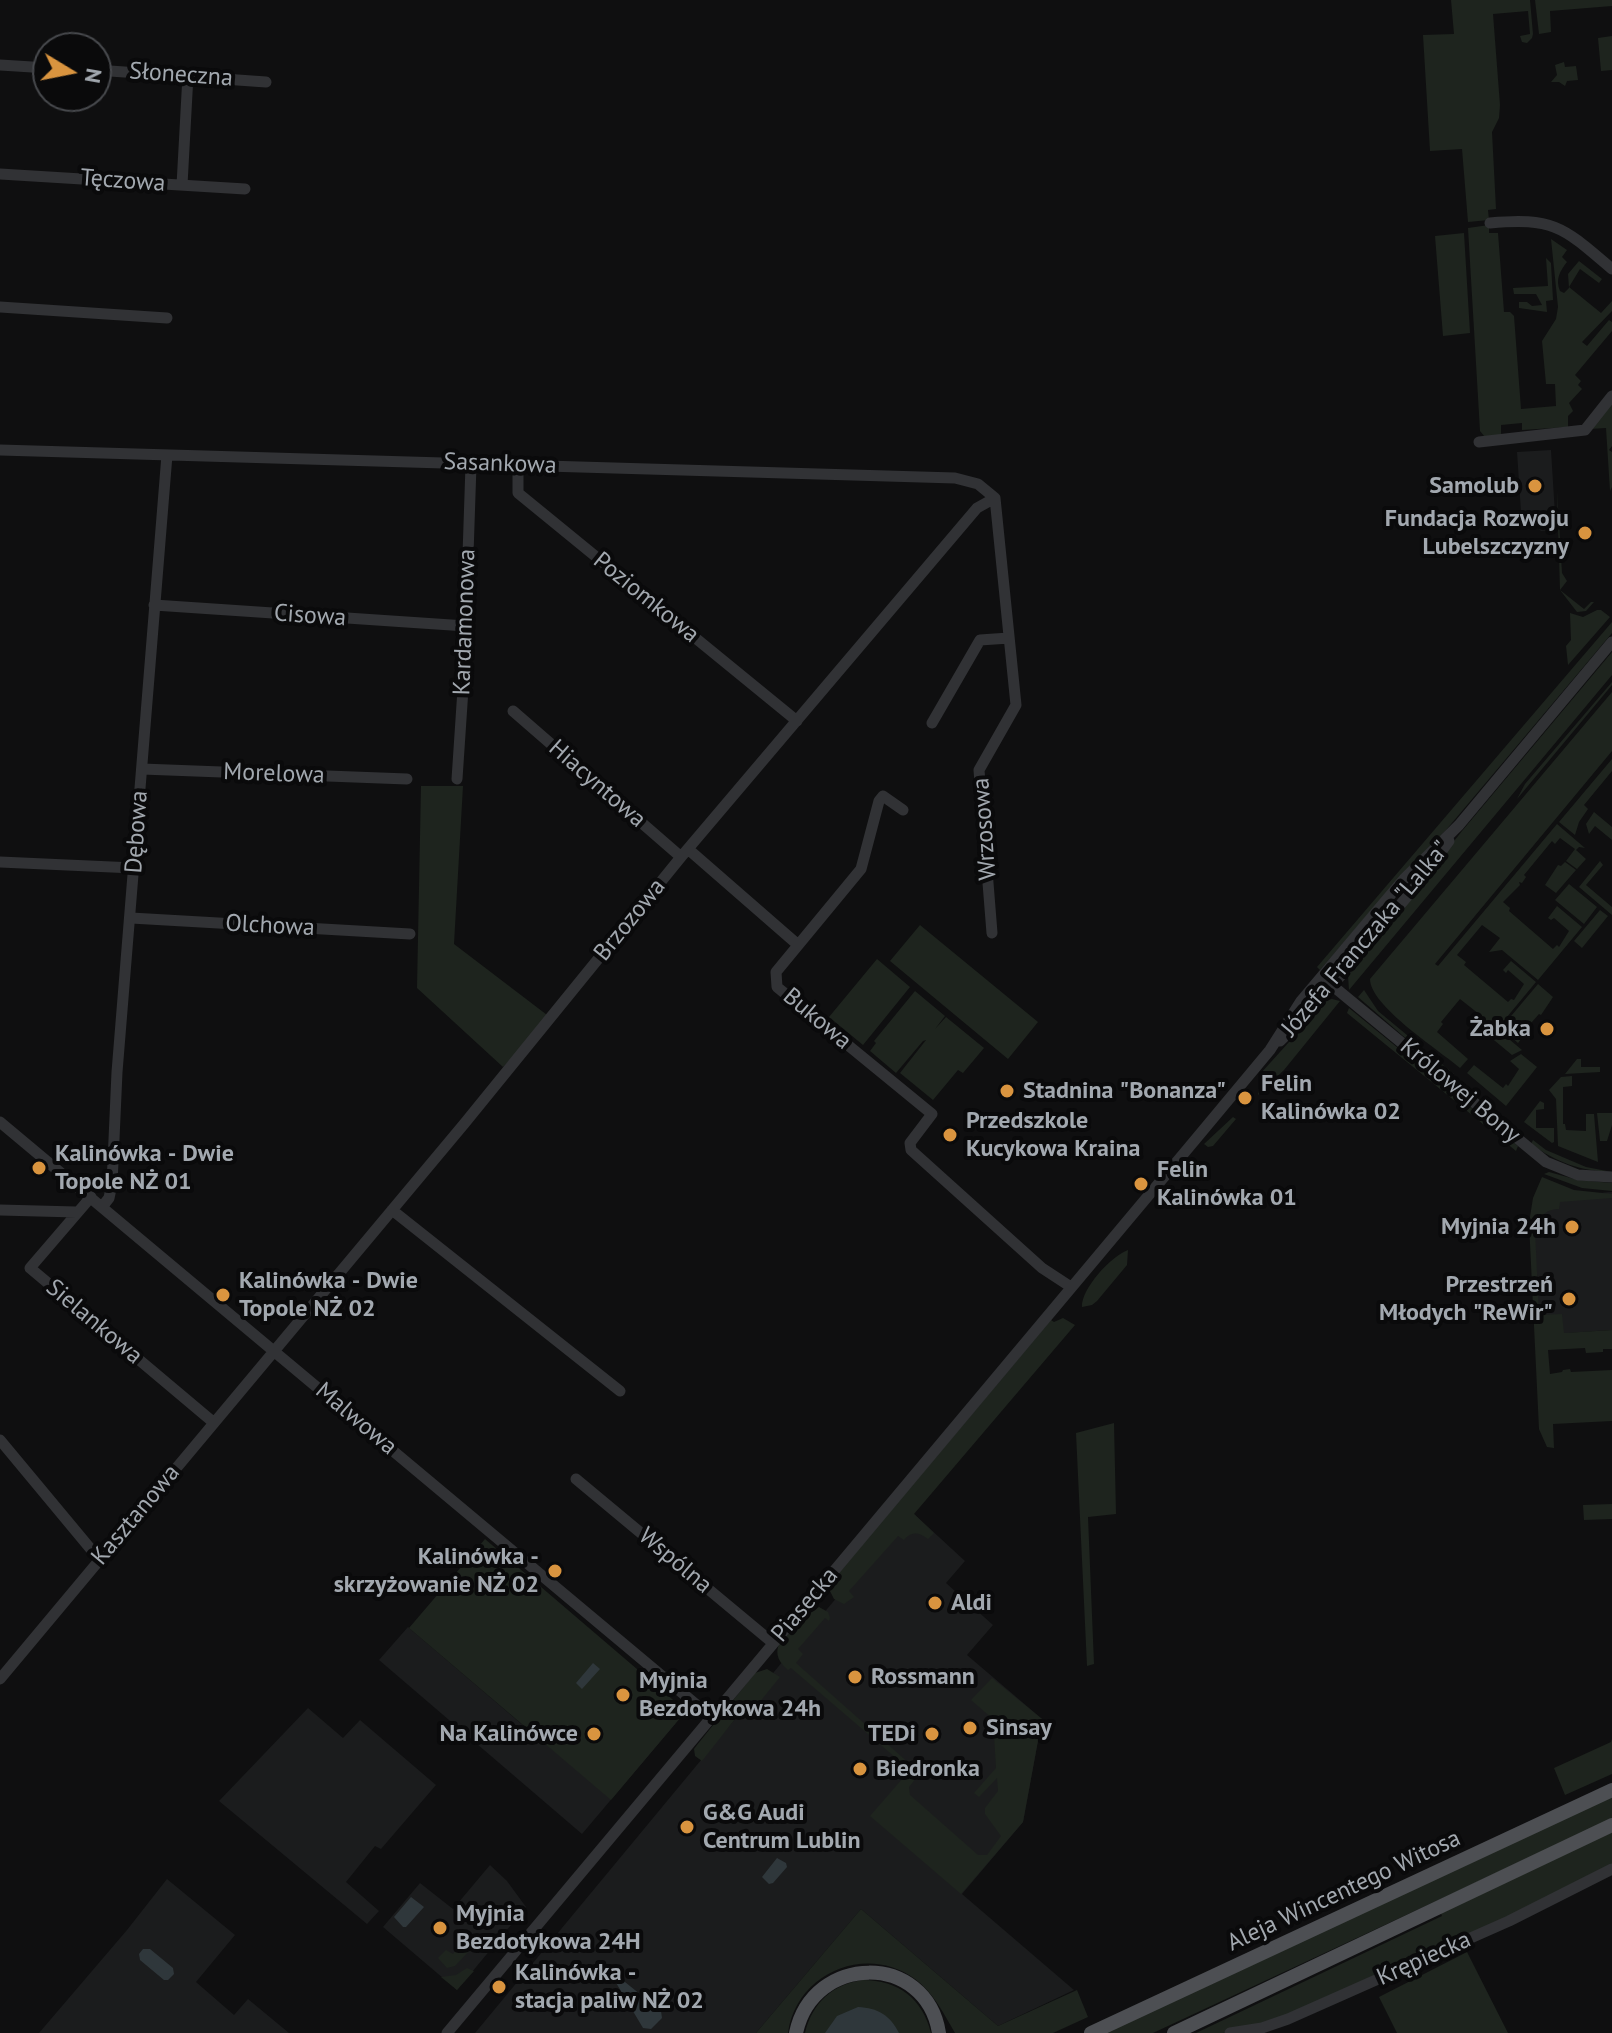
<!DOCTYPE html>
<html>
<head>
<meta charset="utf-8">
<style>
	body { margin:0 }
	#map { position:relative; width:1612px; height:2033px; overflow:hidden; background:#0f0f10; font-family:"PT Sans",sans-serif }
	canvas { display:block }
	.north { position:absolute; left:32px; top:32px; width:80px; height:80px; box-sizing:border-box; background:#0a0a0b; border:2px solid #47494d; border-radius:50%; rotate:100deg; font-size:22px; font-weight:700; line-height:32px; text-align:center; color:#a2a8af }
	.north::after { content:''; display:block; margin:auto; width:28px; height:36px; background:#d9943f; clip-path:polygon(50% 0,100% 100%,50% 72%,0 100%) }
</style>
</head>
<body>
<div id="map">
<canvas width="1612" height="2033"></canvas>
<div class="north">N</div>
</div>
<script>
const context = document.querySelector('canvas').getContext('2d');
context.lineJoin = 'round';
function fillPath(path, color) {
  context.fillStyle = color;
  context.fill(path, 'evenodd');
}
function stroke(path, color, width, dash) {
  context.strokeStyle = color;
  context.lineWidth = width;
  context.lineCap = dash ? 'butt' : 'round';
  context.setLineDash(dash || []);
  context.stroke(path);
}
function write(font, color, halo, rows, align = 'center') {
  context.font = font + ' "PT Sans",sans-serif';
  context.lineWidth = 8;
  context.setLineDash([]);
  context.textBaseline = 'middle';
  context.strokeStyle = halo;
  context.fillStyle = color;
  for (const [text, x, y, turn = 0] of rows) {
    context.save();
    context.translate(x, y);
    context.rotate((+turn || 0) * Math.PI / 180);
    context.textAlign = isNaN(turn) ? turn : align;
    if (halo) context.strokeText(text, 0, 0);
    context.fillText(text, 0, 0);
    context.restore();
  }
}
fillPath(new Path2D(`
	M1551 450 1556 530 1541 531 1521 512 1517 452Z
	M1612 1192V1330L1539 1335 1533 1198Z
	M914 1514 965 1561 946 1583 993 1625 967 1655 1042 1719 1023 1822 962 1894 1074 1990 998 2026 861 1909 756 2033H475L783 1661 855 1576Z
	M408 1627 525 1727 686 1711 582 1834 379 1660Z
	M308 1708 343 1738 360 1720 436 1785 381 1849 375 1846 346 1882 379 1911 367 1924 219 1801Z
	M490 1865 507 1881 526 1907 457 1990 383 1927 420 1883 453 1909Z
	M167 1879 235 1935 196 1982 234 2015 248 1999 289 2033H39L127 1930Z`), '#1b1c1d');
fillPath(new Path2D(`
	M1451 0H1530L1533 34 1532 38 1527 43 1522 42 1520 36 1530 34 1528 11 1493 14 1500 105 1499 118 1492 132 1496 209 1488 210 1489 220 1468 222 1462 149 1430 151 1423 35 1454 34Z
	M1535 0H1612V6L1550 11 1551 32 1539 34Z
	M1612 36V70L1601 71 1598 38Z
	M1564 62 1565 67 1576 66 1578 80 1567 81 1565 86 1559 82H1551L1557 75 1555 65Z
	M1489 225V233H1498L1504 312H1510L1514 316 1521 409 1556 406 1555 384H1546L1542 341 1556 319 1558 307 1551 239 1567 250 1562 257 1567 262C1560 271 1555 279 1560 291L1564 293 1569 288 1568 274 1579 261 1602 279 1599 283 1580 269 1569 287 1601 313 1612 301V311L1582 342 1587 346 1609 320 1612 322V331L1575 375 1581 381 1578 385 1582 389 1569 403 1573 411 1568 416V427L1522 430V423L1501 425V436L1485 437 1480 431 1468 228Z
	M1464 233 1470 333 1443 336 1435 236Z
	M1546 258 1551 263 1553 300 1546 301 1547 312 1519 308V302H1527L1532 306 1542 305 1536 294H1514L1513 288 1548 286Z
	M1612 400V446L1609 450 1612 452V487L1610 491 1606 428 1589 429Z
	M1557 490 1562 573 1567 581 1560 590 1584 609 1591 602H1594L1586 611 1577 612 1560 590Z
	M1597 610H1601L1610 617 1568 665 1566 646 1571 640 1570 613 1583 617Z
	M1612 622V633L1446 830 1394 884 1320 970 1317 967Z
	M1612 652V675L1349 990 1348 976 1462 831Z
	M1612 682V685L1517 799 1525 784Z
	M1612 692V751L1435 964 1438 966 1557 824 1585 848 1579 847 1576 850 1586 859 1577 869 1566 861 1575 849 1560 838 1555 844 1552 841 1524 875 1526 877 1522 883 1519 882 1520 885 1503 902 1510 908 1509 911 1553 949 1557 945 1559 947 1569 931 1554 918 1551 920 1548 918 1557 906 1582 927 1538 980 1502 950 1489 952 1500 938 1482 925 1457 955 1466 962 1464 965 1508 1002 1511 999 1514 1000 1524 984 1508 970 1506 973 1503 970 1511 961 1536 982 1497 1029 1522 1050 1512 1055 1477 1026 1484 1018 1460 999 1441 1022 1443 1024 1437 1032 1468 1059 1460 1068C1439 1050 1370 1006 1370 979Z
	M1612 759V771L1584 805 1588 809 1579 822 1575 835 1559 822Z
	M421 786H463L454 944 551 1018 503 1067 417 988Z
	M1594 812 1612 827V840L1595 826 1589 834 1586 824Z
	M1600 861 1603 865 1586 885 1612 907V915L1579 887Z
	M1565 862 1576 870 1556 893 1545 885 1558 865 1561 866Z
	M1569 884 1597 907 1584 924 1555 900Z
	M1600 910 1608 916 1582 948 1574 941Z
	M920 925 1038 1022 1008 1059 890 961Z
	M877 959 910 987 863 1045 829 1017Z
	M1538 984 1553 997 1541 1015 1539 1014 1524 1031 1526 1033 1518 1043 1501 1028Z
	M1364 990 1378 1011 1454 1074H1447L1358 997Z
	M915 991 945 1016 935 1029 946 1017 984 1048 963 1073 958 1070 933 1100 900 1073 926 1040 923 1041 896 1073 870 1051 876 1043 874 1041Z
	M1332 999 1340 1001 1284 1070 1258 1095 1261 1073 1327 1000Z
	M1349 1008 1518 1146 1516 1151 1347 1013Z
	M1521 1054 1537 1067 1506 1106 1467 1073 1474 1065 1503 1088 1506 1084 1508 1086 1519 1069 1510 1061Z
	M1577 1059H1581V1067H1600V1072L1565 1074Z
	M1572 1076V1086L1563 1087V1124H1565L1566 1130 1586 1131V1114H1594L1598 1162 1558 1146 1556 1099 1549 1090 1561 1077Z
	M1540 1101 1544 1103V1109L1536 1110V1128H1554V1142L1552 1143 1524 1122Z
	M1597 1113H1612V1125L1607 1141H1600Z
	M1233 1117 1236 1119 1213 1146 1208 1147 1204 1144Z
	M1533 1140 1546 1150 1586 1167 1612 1172C1580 1171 1556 1162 1531 1144Z
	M1549 1172 1578 1180 1612 1183V1191L1582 1188 1544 1174Z
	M1542 1177 1574 1190 1612 1194V1198L1560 1202 1559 1209C1547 1209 1539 1215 1539 1228L1535 1229 1539 1315 1562 1314 1564 1333 1612 1330V1349H1603V1352L1586 1353 1585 1348 1548 1350 1550 1374 1562 1372 1563 1370 1570 1369 1571 1372 1612 1370V1421L1553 1424 1554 1448 1547 1447 1539 1429 1529 1223 1533 1198Z
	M1128 1250 1127 1265 1097 1301 1092 1305 1082 1307C1081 1289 1111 1256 1128 1250Z
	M1063 1318 1075 1325 914 1514 934 1533 928 1539C919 1532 911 1531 904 1540L898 1536 849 1591 854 1597 844 1604 834 1599 829 1589 831 1582 1051 1320 1054 1322Z
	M1114 1423 1116 1514 1088 1517 1094 1664 1087 1666 1076 1433Z
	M1612 1504V1519L1584 1520 1583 1505Z
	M485 1539 686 1711 611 1800 409 1628Z
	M819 1607 828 1612 830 1618 829 1621 825 1618 798 1649 803 1654 796 1663 920 1773 909 1787 910 1795 978 1855H987L1001 1836 985 1814V1808L998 1791 997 1778 979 1797 974 1793 996 1768 993 1719 971 1700 992 1678 1042 1719 1023 1822 961 1894 870 1816 910 1770 791 1668 788 1670C763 1649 788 1633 803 1615L806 1616Z
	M767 1669 780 1677 750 1714 743 1709 702 1761 695 1756 694 1749 697 1745 755 1673Z
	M1612 1739V1774L1565 1795 1554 1768 1611 1742Z
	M1612 1796V1819L1153 2033H1105Z
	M1612 1831V1866L1583 1882 1279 2021 1223 2033H1196L1442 1916 1440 1911Z
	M861 1909 998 2026 1077 1990 1088 2017 1053 2033H955C944 2014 933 1992 915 1979 866 1943 796 1973 788 2033H756Z
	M462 1934 468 1939 469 1951 455 1966 447 1968 438 1958 446 1950 453 1954 460 1945 455 1938Z
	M1467 1952 1508 2033H1397L1379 1997Z
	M467 1968 474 1971 457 1990 441 1977 456 1975Z
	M863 1980C898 1980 923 1999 931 2033H805C812 2003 833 1984 863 1980Z`), '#1e241e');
fillPath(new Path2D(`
	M593 1663 600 1669 582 1689 576 1683Z
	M777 1858 786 1863 787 1867 773 1883 769 1884 762 1877Z
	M411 1897 424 1907 406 1927H403L394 1917Z
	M143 1949H150L173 1968 174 1974 168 1980H164L140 1960 139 1954Z
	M615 1974 661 2011 662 2018 651 2029 643 2028 612 1976Z
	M858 2007C878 2008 890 2015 899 2033H825L837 2016Z`), '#2f373b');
stroke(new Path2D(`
	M0 65 48 68
	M96 70 266 82
	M0 174 245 189
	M182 185 188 75
	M1490 223C1555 217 1564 228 1612 269
	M0 307 167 318
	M1479 442 1585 430 1612 396
	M0 450 955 478 978 484 995 498
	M518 465V493L797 721
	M154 605 466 626
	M513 711 681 857
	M932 723 980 640 1009 638
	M142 769 407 779
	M457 779 464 674 471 465
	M903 810 883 796 879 801 861 869 776 972 777 987 932 1114 910 1143 911 1150 1042 1268 1071 1287
	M688 849 797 944
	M0 862 134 868
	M131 918 410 934
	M992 933 979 770 1016 705 995 498
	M1322 977 1546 1162 1578 1175 1612 1177
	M1280 1041 1311 1011 1416 886 1449 841
	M0 1122 711 1717
	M91 1197 30 1268 213 1422
	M102 1207 109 1198 112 1184 117 1072 167 455
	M0 1210 76 1212
	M392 1210 620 1391
	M0 1440 99 1559
	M576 1479 773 1643
	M0 1679 464 1124 681 857 977 508 995 498
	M447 2033 1195 1140 1270 1050 1301 1001 1404 879 1459 825 1612 642
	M1230 2033 1262 2028 1288 2019 1509 1921 1612 1869`), '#313235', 11);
stroke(new Path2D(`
	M796 2033C813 1953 926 1952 939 2033
	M1091 2033 1612 1790
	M1174 2033 1612 1825`), '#4d4f53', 14);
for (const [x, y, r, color] of [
	[1535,486,8,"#d9943f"],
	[1585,533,8,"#d9943f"],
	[1547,1029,8,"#d9943f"],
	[1007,1091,8,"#d9943f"],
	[1245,1098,8,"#d9943f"],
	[950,1135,8,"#d9943f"],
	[39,1168,8,"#d9943f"],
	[1141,1184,8,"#d9943f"],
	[1572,1227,8,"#d9943f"],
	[223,1295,8,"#d9943f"],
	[1569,1299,8,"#d9943f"],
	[555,1571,8,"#d9943f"],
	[935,1603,8,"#d9943f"],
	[855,1677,8,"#d9943f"],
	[623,1695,8,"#d9943f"],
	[970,1728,8,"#d9943f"],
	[594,1734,8,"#d9943f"],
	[932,1734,8,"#d9943f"],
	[860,1769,8,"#d9943f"],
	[687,1827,8,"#d9943f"],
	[440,1928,8,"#d9943f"],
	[499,1987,8,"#d9943f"]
]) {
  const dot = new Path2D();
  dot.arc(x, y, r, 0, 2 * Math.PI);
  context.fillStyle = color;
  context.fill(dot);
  stroke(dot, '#0a0a0b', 3);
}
write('24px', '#a2a8af', '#0a0a0b', [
	["Słoneczna",181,75,4],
	["Tęczowa",123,181,4],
	["Sasankowa",500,464,2],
	["Poziomkowa",646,598,39],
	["Cisowa",310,616,4],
	["Kardamonowa",465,622,-88],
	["Morelowa",274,774,2],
	["Hiacyntowa",597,784,41],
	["Wrzosowa",985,829,-94],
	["Dębowa",137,832,-86],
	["Brzozowa",630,920,-51],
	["Olchowa",270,926,3],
	["Józefa Franczaka \"Lalka\"",1366,939,-50],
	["Bukowa",817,1019,40],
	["Królowej Bony",1460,1091,40],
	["Sielankowa",94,1322,40],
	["Malwowa",356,1419,40],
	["Kasztanowa",136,1515,-50],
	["Wspólna",675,1561,40],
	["Piasecka",805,1605,-50],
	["Aleja Wincentego Witosa",1344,1891,-25],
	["Krępiecka",1424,1959,-24]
]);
write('bold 24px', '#a2a8af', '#0a0a0b', [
	["Samolub",1519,486,"right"],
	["Fundacja Rozwoju",1569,519,"right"],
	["Lubelszczyzny",1569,547,"right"],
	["Żabka",1531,1029,"right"],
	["Felin",1261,1084],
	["Kalinówka 02",1261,1112],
	["Stadnina \"Bonanza\"",1023,1091],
	["Przedszkole",966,1121],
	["Kucykowa Kraina",966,1149],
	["Kalinówka - Dwie",55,1154],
	["Topole NŻ 01",55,1182],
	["Felin",1157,1170],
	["Kalinówka 01",1157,1198],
	["Myjnia 24h",1556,1227,"right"],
	["Kalinówka - Dwie",239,1281],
	["Topole NŻ 02",239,1309],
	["Przestrzeń",1553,1285,"right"],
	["Młodych \"ReWir\"",1553,1313,"right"],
	["Kalinówka -",539,1557,"right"],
	["skrzyżowanie NŻ 02",539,1585,"right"],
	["Aldi",951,1603],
	["Rossmann",871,1677],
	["Myjnia",639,1681],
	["Bezdotykowa 24h",639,1709],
	["Sinsay",986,1728],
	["Na Kalinówce",578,1734,"right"],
	["TEDi",916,1734,"right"],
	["Biedronka",876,1769],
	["G&G Audi",703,1813],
	["Centrum Lublin",703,1841],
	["Myjnia",456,1914],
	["Bezdotykowa 24H",456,1942],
	["Kalinówka -",515,1973],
	["stacja paliw NŻ 02",515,2001]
], 'left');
</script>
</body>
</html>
